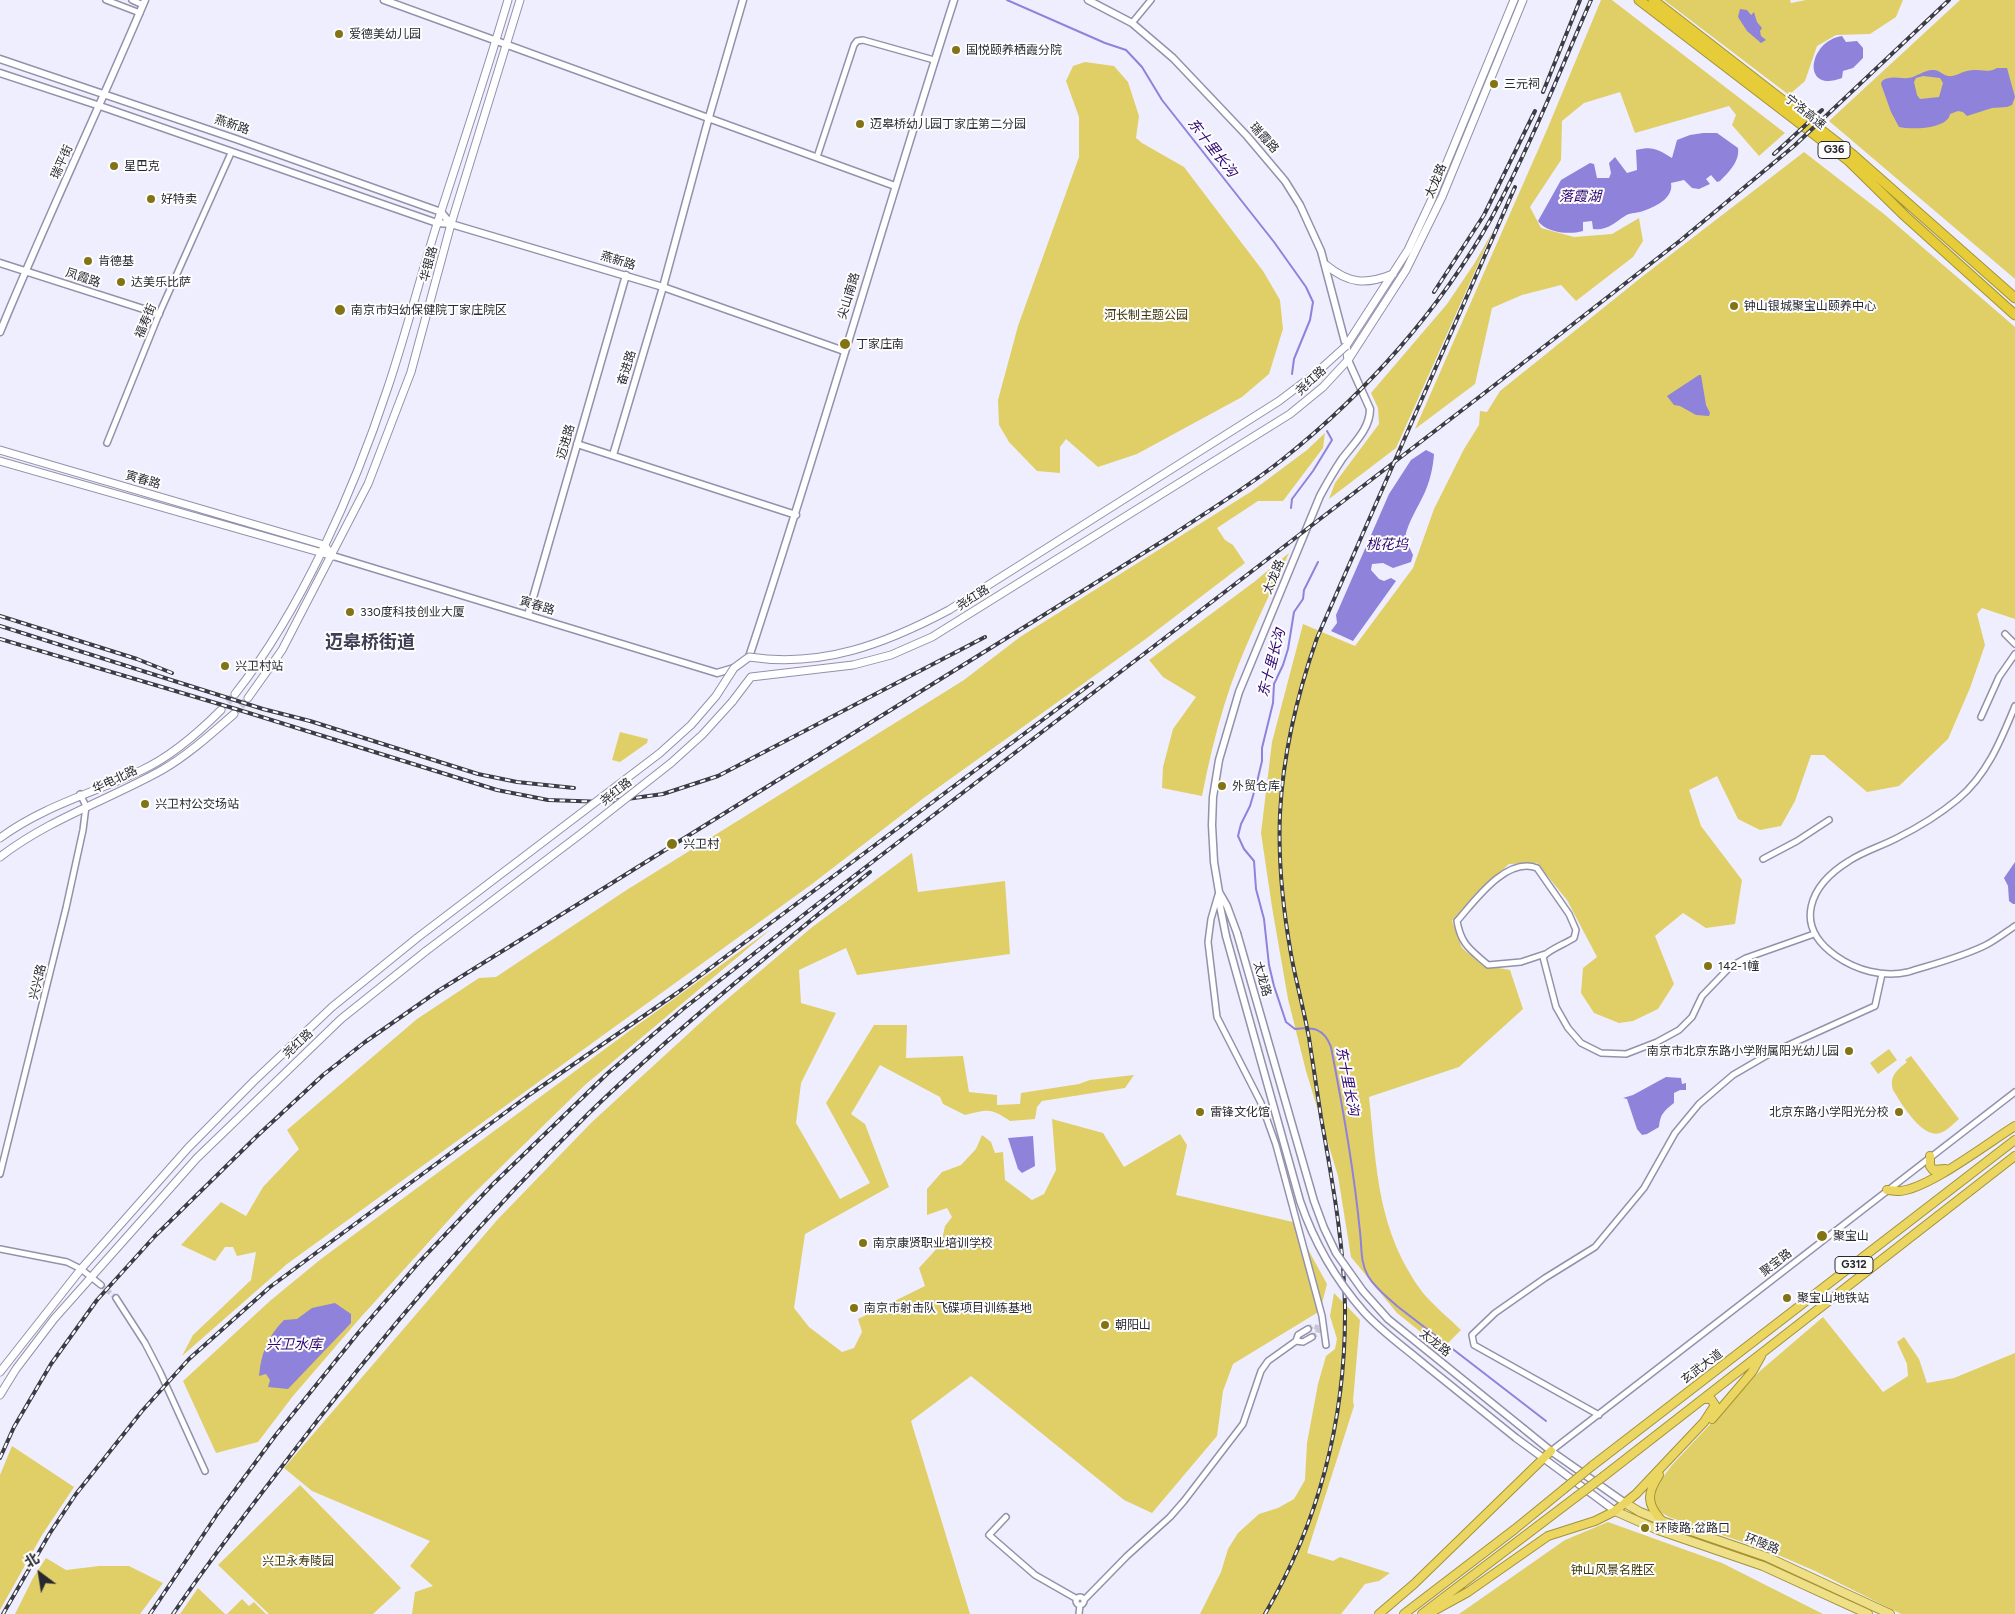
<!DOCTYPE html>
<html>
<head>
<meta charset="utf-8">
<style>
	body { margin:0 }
	#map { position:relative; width:2015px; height:1614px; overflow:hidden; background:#efeeff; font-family:Figtree,"Noto Sans SC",sans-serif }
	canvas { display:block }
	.north { position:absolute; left:15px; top:1549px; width:50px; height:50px; -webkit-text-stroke:4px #fdfdfd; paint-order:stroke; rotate:329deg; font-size:14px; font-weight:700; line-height:20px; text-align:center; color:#282832 }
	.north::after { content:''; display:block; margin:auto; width:18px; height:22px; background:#282832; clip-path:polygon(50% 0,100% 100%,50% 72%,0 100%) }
</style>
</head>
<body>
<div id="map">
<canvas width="2015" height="1614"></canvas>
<div class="north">北</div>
</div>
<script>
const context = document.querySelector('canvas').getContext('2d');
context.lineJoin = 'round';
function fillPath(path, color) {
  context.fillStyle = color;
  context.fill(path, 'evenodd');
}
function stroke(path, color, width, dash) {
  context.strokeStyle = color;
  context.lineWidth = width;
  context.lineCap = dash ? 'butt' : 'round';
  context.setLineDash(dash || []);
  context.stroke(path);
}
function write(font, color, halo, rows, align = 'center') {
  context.font = font + ' Figtree,"Noto Sans SC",sans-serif';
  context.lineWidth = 4;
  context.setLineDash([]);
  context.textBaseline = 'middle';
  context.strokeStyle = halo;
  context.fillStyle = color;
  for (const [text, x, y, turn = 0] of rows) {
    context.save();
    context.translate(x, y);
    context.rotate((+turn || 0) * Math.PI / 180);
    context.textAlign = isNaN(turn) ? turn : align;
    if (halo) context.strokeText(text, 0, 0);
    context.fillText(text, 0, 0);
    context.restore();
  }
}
fillPath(new Path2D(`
	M1601 0H1612L1785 133 1759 156 1732 125 1736 115 1729 106 1635 133 1620 92 1584 103 1562 121 1561 160 1530 207 1541 228 1574 237 1612 234 1639 218 1643 241 1633 257 1576 301 1561 285 1522 295 1492 308 1475 384 1415 429 1546 132Z
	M1664 0H1790L1791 3 1806 0H1903L1896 17 1870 34 1836 35 1817 46 1805 81 1789 95Z
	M1960 0H2015V279L1829 121Z
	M1085 62 1114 66 1128 82 1139 116 1136 138 1142 143 1184 167 1263 271 1280 300 1283 329 1269 374 1242 397 1137 454 1098 467 1066 439 1060 447V473L1037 471 1009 442 999 425 998 400 1018 326 1079 157V117L1066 81 1073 66Z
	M1804 152 1884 214 2015 327V619L1982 608 1977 614 1985 645 1970 688 1948 739 1899 786 1867 792 1824 755H1811L1795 801 1781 826 1760 830 1738 819 1717 776 1689 790 1701 826 1742 880 1735 924 1706 928 1683 913 1655 936 1674 984 1658 1009 1633 1021 1619 1023 1594 1013 1581 993 1583 968 1597 957 1567 900 1537 863 1509 864 1476 893 1452 921 1462 948 1483 965 1510 970 1523 1009 1459 1067 1369 1097C1377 1170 1377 1231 1423 1293 1434 1306 1449 1318 1461 1330L1442 1349 1397 1313 1351 1257 1338 1176 1306 1071 1288 999 1272 907 1261 833 1272 742 1303 624 1355 646 1413 568 1434 509 1464 449 1479 425 1480 411 1487 412 1500 391 1643 276Z
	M1493 231 1396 448 1329 499 1335 483 1379 424 1378 408 1371 393 1447 304 1474 264Z
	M1325 433 1323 448 1283 501H1258L1217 528 1225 540 1233 545 1245 563 1147 638 925 797 812 884 287 1264 182 1356 193 1335 251 1280 256 1252 237 1256 233 1247H225L215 1261 181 1245 221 1202 246 1216 263 1187 299 1149 287 1130 417 1019 479 978 496 977 625 891 964 680 1020 637 1252 491 1307 450Z
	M1289 553C1266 603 1240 653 1224 706 1215 735 1208 765 1202 796L1162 788 1163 767 1173 729 1196 697 1163 677 1149 660 1254 582Z
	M620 732 648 739 647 743 620 762 612 760Z
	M912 853 918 892 1005 881 1010 954 857 975 846 948 799 970 801 1003 836 1013 801 1083 796 1123 840 1199 870 1183 826 1103 874 1025H907L906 1058 963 1056 969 1092 997 1095V1105L1020 1104 1021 1093 1079 1084 1090 1080 1134 1075 1125 1088 1042 1101 1037 1107 1035 1119 1010 1121C989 1107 988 1110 965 1115L943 1104 940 1097 880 1065 851 1114 865 1124 889 1187 805 1234 794 1308 809 1327 842 1352 854 1348 862 1332 858 1319 925 1286 919 1268 941 1244 945 1226 952 1217 947 1208 927 1215V1189L942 1172 961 1165 976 1149 982 1135 991 1142 995 1153 1003 1152 1005 1180 1032 1200 1044 1194 1056 1170 1052 1119 1103 1133 1124 1167 1180 1134 1187 1145 1176 1195 1293 1222 1327 1284 1320 1311 1233 1364 1223 1391 1217 1436 1152 1513 1124 1500 971 1376 911 1421 970 1614H412L415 1592 433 1586 410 1566 430 1541 312 1491 284 1468 498 1219 592 1122 712 1012 811 928Z
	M771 929 585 1085 465 1202 361 1317 293 1396 258 1442 216 1453 183 1381 271 1300 321 1259 632 1029Z
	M1889 1049 1897 1060 1878 1074 1870 1063Z
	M1911 1056 1959 1119C1953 1124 1947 1131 1940 1133 1922 1139 1901 1103 1893 1090 1889 1076 1897 1070 1907 1062L1905 1060Z
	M1334 1293 1360 1320 1353 1401 1354 1406 1307 1553 1333 1561 1340 1557 1390 1573 1379 1581 1365 1584 1341 1614H1200L1221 1572 1228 1549 1238 1533 1259 1514 1278 1508 1294 1499 1305 1480 1307 1443 1318 1384 1326 1356 1335 1349 1337 1339 1330 1316Z
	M1823 1317 1883 1392 1908 1376 1907 1364 1897 1342 1904 1337 1919 1359 1927 1383 1954 1378 2015 1353V1614H1901L1815 1571 1769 1551 1669 1517 1657 1510 1653 1499 1657 1485 1672 1465 1760 1371Z
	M12 1446 74 1487 42 1535 0 1610V1475Z
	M300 1485 401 1588 373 1614H269L218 1565Z
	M1608 1522 1722 1563 1823 1614H1459L1565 1540Z
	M46 1558 66 1570 99 1566H129L163 1583 140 1614H15L33 1578Z
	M198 1588 225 1614H180Z
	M242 1599 249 1606 254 1602 266 1614H227Z`), '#e0ce67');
fillPath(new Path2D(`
	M1740 9 1747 10 1751 15 1754 12 1757 22 1762 28 1760 31 1761 36 1766 40 1761 43 1747 31 1738 17Z
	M1842 36 1846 42 1857 41 1863 48V58L1853 68 1843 71 1842 78C1801 94 1808 41 1842 36Z
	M1997 68H2007L2015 97 2012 105 2007 107 1992 108 1967 116 1963 112 1958 111 1950 114C1948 129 1911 130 1899 127L1891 112 1881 84 1882 81C1890 75 1899 79 1908 78 1917 77 1925 69 1934 70 1939 70 1943 75 1948 76 1955 77 1961 72 1967 71 1977 68 1988 74 1997 68ZM1923 76 1940 78 1943 83 1939 97 1920 99 1917 95 1914 82 1916 78Z
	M1703 133H1717L1738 148C1740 161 1729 172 1720 181L1717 182 1711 175 1706 179 1710 184 1699 189 1692 188 1684 180 1671 183C1674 199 1653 208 1640 212 1635 213 1629 213 1625 216 1614 223 1607 231 1593 229L1592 221 1583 222V231C1569 235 1547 233 1538 221L1561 180 1590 163 1594 164 1597 178H1609L1611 173 1609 163 1615 157 1627 173 1637 170 1636 150C1653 146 1657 149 1672 158L1677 140 1690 135Z
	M1699 375H1701L1706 405 1710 413 1709 416 1696 415 1680 406 1674 405 1667 396Z
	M1426 450 1434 454C1433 468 1430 480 1425 492 1418 508 1408 521 1405 538L1413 555 1411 562 1393 568 1383 563 1372 564 1371 570 1379 579 1384 581 1391 578 1396 581 1353 641 1331 631 1337 623 1336 615 1389 494 1411 460Z
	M2015 862V904H2013L2009 901 2008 886 2004 878Z
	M1666 1077 1681 1078 1682 1084 1686 1083V1090H1680L1674 1093V1103C1664 1111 1660 1114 1659 1127L1647 1134 1642 1135 1637 1129 1627 1099 1623 1098 1633 1095Z
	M1033 1136 1035 1166 1022 1173 1018 1169 1008 1138Z
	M335 1303 351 1314V1323L288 1389 268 1387 270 1380 266 1374 259 1376C261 1353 268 1336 284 1320L297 1319 312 1308Z`), '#8e82db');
stroke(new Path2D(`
	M1007 0 1105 43 1126 50 1142 67 1162 100 1274 242 1306 287 1313 302 1310 320 1294 359 1292 374
	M1291 508 1292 499 1313 471 1332 440 1327 431
	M1318 562 1304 590 1303 599 1294 612 1288 649 1283 665 1274 684 1273 703 1262 748V761L1257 782 1250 806 1241 824 1238 836 1244 849 1254 861 1256 889 1264 919 1269 965 1274 986 1286 1022 1295 1029C1313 1027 1324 1028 1331 1047 1343 1108 1354 1170 1360 1232 1362 1247 1360 1262 1368 1276 1375 1288 1387 1297 1397 1306L1546 1421`), '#8e82db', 2);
stroke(new Path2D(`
	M101 1285 116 1298
	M1308 1329 1312 1326 1319 1328 1323 1325
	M1312 1337 1317 1334 1319 1328`), '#c7c6d6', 5, [5, 2.5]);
stroke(new Path2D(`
	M221 710 235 694
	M234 714 248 698`), '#c7c6d6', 7, [7, 3.5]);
const minor = new Path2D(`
	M106 0 140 13
	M132 0 143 5
	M1132 23 1151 0
	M817 157 854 45 857 41 863 40 934 60
	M107 443 159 314 231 153
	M2005 634 2015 644
	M2015 706C2001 740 1987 775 1958 799 1940 814 1919 827 1897 838 1882 846 1864 851 1849 861 1810 885 1792 925 1836 956 1856 970 1883 978 1908 972 1934 964 1962 957 1986 945 1996 940 2006 932 2015 926
	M1981 717 1999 677 2015 654
	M1763 859 1797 841 1829 820
	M1218 895 1211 919 1208 942 1217 1017 1261 1103 1276 1145 1322 1316 1326 1345
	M1545 954 1521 962 1488 965C1471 950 1461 945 1457 921 1474 902 1506 856 1537 868L1569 914 1576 930 1574 938C1565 944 1548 950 1543 957L1556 1007 1568 1028 1581 1043 1601 1053 1626 1054 1657 1042 1679 1030 1692 1017 1702 996 1730 967 1746 958 1814 934
	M0 1174 66 908 83 830 86 806 80 794
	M0 1249 67 1262 81 1269 101 1285
	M116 1298 145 1343 160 1372 205 1471
	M1308 1329 1298 1335 1296 1341 1303 1342 1312 1337
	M1599 1415 1474 1345 1472 1335 1495 1313 1545 1278 1595 1247 1644 1188 1675 1133 1699 1104 1733 1075 1769 1054 1875 1006 1882 974
	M1551 1451 2015 1092
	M1006 1517 989 1535 1035 1575 1077 1599
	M1076 1601a4 4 0 1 1 8 0a4 4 0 1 1-8 0Z
	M1084 1600 1127 1556 1170 1517 1184 1501 1243 1424 1261 1371 1268 1361 1296 1341
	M1079 1614 1080 1605`);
const tertiary = new Path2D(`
	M384 0 895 186
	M1088 0 1132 23 1173 58 1247 136 1285 181 1300 205 1321 251 1346 346
	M0 59 236 139 441 212 451 224
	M0 73 100 106 437 223 451 224 663 287 844 351
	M0 263 159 314
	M0 332C46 220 98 111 145 0
	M577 444 796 515
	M613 455 663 287 709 117 743 0
	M333 556 717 673 734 668
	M528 615 626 275
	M749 657C821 439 884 218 954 0
	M1219 893 1220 906 1226 936
	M1237 933 1227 906 1219 892 1214 862 1212 825 1213 797 1219 760 1239 692 1320 496C1327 483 1334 471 1342 459 1354 443 1370 429 1370 409L1348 360
	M1524 1429 1551 1451 1625 1503
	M1516 1438 1615 1511`);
const secondary = new Path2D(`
	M1326 265C1349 284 1366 285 1393 274
	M1348 360 1346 346 1408 250 1431 201 1514 0
	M0 450 324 545 333 556
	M0 461 333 556
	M235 694C302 609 354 490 388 387 406 333 420 278 437 224 461 149 486 75 508 0
	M248 698 282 650 368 484 411 372 451 224 520 0
	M732 702 751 677 853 665 891 655 932 637 1290 414 1323 387 1348 360 1406 270 1442 197 1523 0
	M0 838C43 806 94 793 142 770 172 756 198 733 221 710
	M0 857C49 819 108 800 162 770 188 755 211 734 234 714
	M0 1372 81 1269 188 1148 254 1081 332 1007 417 938
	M0 1395 16 1369 54 1319 197 1158 341 1019 426 951`);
const primary = new Path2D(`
	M1625 1503 1640 1512 1662 1521 1767 1557 1890 1614
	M1615 1511 1658 1530 1763 1566 1868 1614`);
const trunk = new Path2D(`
	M1930 1156V1166L1933 1170 1945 1169
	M1887 1190C1891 1190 1895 1191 1899 1191 1927 1190 1989 1142 2015 1126
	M1712 1419 1752 1372 1761 1356
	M1592 1466 2015 1140
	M1659 1475C1647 1493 1646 1504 1662 1521
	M1604 1476 2015 1156
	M1379 1614 1414 1584 1551 1451
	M1404 1614 1515 1529 1564 1489
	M1422 1614 1576 1497
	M1428 1614 1468 1592 1548 1536 1595 1521 1615 1511 1636 1494 1704 1422 1715 1405 1711 1399H1703`);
const motorway = new Path2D(`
	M1639 0 1849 161 1905 216 2015 315
	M1653 0 1852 154 2015 298`);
stroke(minor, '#9391ab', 8);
stroke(tertiary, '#9391ab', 9);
stroke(secondary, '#9391ab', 9);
stroke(primary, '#a39336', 10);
stroke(trunk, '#a39336', 10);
stroke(motorway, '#a39336', 11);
stroke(minor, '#fff', 5);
stroke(tertiary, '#fff', 6);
stroke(secondary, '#fff', 7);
stroke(primary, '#efe088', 8);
stroke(trunk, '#ead660', 8);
stroke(motorway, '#e5cc38', 9);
const rail = new Path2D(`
	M1543 92 1580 0
	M1774 154 1822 110
	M1434 292 1484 215 1535 111
	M0 616 137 659 172 673
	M0 626 263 709 310 721 478 774 517 782 574 788
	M0 639 236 709 497 790 548 800 605 802 663 794 718 776 985 637
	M0 1458 14 1427 51 1364 97 1300 155 1236 256 1137 323 1075 365 1042 438 991 1171 536C1208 511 1248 487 1283 459 1366 393 1440 310 1492 217 1530 147 1559 73 1591 0
	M3 1614 50 1533 76 1494 142 1411 189 1359 270 1287 529 1095 677 993 1092 683
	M150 1614 218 1513 275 1436 359 1332 421 1260 492 1185 608 1073 683 1009 811 909 1487 391 1681 240 1794 146 1949 0
	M173 1614C207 1564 243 1517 280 1469 375 1344 477 1223 589 1113 678 1027 775 950 870 872
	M1265 1614C1320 1520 1346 1415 1345 1307 1344 1243 1332 1180 1321 1117 1317 1091 1313 1064 1309 1038 1304 1010 1296 982 1291 954 1283 909 1278 860 1280 814 1283 753 1297 695 1317 638L1515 187`);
stroke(rail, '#3c3c47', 4);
stroke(rail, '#fdfdfd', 2, [5.5]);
const tertiaryBridge = new Path2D(`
	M1237 933 1314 1201 1324 1228 1336 1253 1363 1291 1388 1319 1524 1429
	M1226 936 1300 1201C1314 1242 1335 1279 1364 1312 1382 1332 1404 1347 1424 1364 1455 1389 1485 1413 1516 1438`);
const secondaryBridge = new Path2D(`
	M417 938 660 753 691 725 716 696 734 668 749 657C822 668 885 644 949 610L1279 401 1316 373 1346 346
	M426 951 582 833 671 763 702 735 732 702`);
const trunkBridge = new Path2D(`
	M1564 1489 1592 1466
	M1576 1497 1604 1476`);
stroke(tertiaryBridge, '#9391ab', 9, []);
stroke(secondaryBridge, '#9391ab', 9, []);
stroke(trunkBridge, '#a39336', 10, []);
stroke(tertiaryBridge, '#fff', 6);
stroke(secondaryBridge, '#fff', 7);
stroke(trunkBridge, '#ead660', 8);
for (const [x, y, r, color] of [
	[339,34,5,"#827314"],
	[956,50,5,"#827314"],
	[1494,84,5,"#827314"],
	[860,124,5,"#827314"],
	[114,166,5,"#827314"],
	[151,199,5,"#827314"],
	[88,261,5,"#827314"],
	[121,282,5,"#827314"],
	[1734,306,5,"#827314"],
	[340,310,6,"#827314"],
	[845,344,6,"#827314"],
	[350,612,5,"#827314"],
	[225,666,5,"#827314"],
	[1222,786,5,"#827314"],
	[145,804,5,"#827314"],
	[672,844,6,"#827314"],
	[1708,966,5,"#827314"],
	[1849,1051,5,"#827314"],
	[1200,1112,5,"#827314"],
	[1899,1112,5,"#827314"],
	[1822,1236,6,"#827314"],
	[863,1243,5,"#827314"],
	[1787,1298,5,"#827314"],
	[854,1308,5,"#827314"],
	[1105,1325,5,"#827314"],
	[1645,1528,5,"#827314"]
]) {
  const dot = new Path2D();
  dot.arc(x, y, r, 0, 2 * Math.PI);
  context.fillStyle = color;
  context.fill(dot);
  stroke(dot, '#fdfdfd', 2);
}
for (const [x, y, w] of [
	[1834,150,32],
	[1854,1265,38]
]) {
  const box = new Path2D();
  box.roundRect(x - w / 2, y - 8.5, w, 17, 4);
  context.fillStyle = '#fdfdfd';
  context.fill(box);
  stroke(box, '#282832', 1);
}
write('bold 11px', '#282832', null, [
	["G36",1834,150],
	["G312",1854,1265]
]);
write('12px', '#282832', '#fdfdfd', [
	["爱德美幼儿园",349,34],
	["国悦颐养栖霞分院",966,50],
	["三元祠",1504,84],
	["迈皋桥幼儿园丁家庄第二分园",870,124],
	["星巴克",124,166],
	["好特卖",161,199],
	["肯德基",98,261],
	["达美乐比萨",131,282],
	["钟山银城聚宝山颐养中心",1744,306],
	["南京市妇幼保健院丁家庄院区",351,310],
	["丁家庄南",856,344],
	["330度科技创业大厦",360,612],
	["兴卫村站",235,666],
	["外贸仓库",1232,786],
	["兴卫村公交场站",155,804],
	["兴卫村",683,844],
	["142-1幢",1718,966],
	["南京市北京东路小学附属阳光幼儿园",1839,1051,"right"],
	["雷锋文化馆",1210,1112],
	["北京东路小学阳光分校",1889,1112,"right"],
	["聚宝山",1833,1236],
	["南京康贤职业培训学校",873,1243],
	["聚宝山地铁站",1797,1298],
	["南京市射击队飞碟项目训练基地",864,1308],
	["朝阳山",1115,1325],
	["环陵路·岔路口",1655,1528]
], 'left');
write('12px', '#282832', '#fdfdfd', [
	["宁洛高速",1805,112,38],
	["燕新路",232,125,19],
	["瑞霞路",1264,138,48],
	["瑞平街",62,162,-66],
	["太龙路",1436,181,-67],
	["燕新路",618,261,17],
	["华银路",429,264,-75],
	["凤霞路",83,278,18],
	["尖山南路",849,296,-73],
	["福寿街",146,321,-67],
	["奋进路",627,368,-73],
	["尧红路",1311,381,-42],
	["迈进路",566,442,-74],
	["寅春路",143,480,16],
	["太龙路",1274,577,-67],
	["尧红路",973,598,-32],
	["寅春路",537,606,17],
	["华电北路",115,780,-25],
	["尧红路",616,792,-38],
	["太龙路",1262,979,74],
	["兴兴路",38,982,-76],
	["尧红路",298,1044,-43],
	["聚宝路",1776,1263,-38],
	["太龙路",1435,1343,38],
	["玄武大道",1702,1367,-37],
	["环陵路",1762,1544,21]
]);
write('12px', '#3d3506', '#fdfdfd', [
	["河长制主题公园",1146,315],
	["兴卫永寿陵园",298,1561],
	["钟山风景名胜区",1613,1570]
]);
write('italic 14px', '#2f0573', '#fdfdfd', [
	["东十里长沟",1212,148,52],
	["落霞湖",1580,197],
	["桃花坞",1387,545],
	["东十里长沟",1272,663,-75],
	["东十里长沟",1347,1081,79],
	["兴卫水库",294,1345]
]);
write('bold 18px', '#403e55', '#fdfdfd', [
	["迈皋桥街道",370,643]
]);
</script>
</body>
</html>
